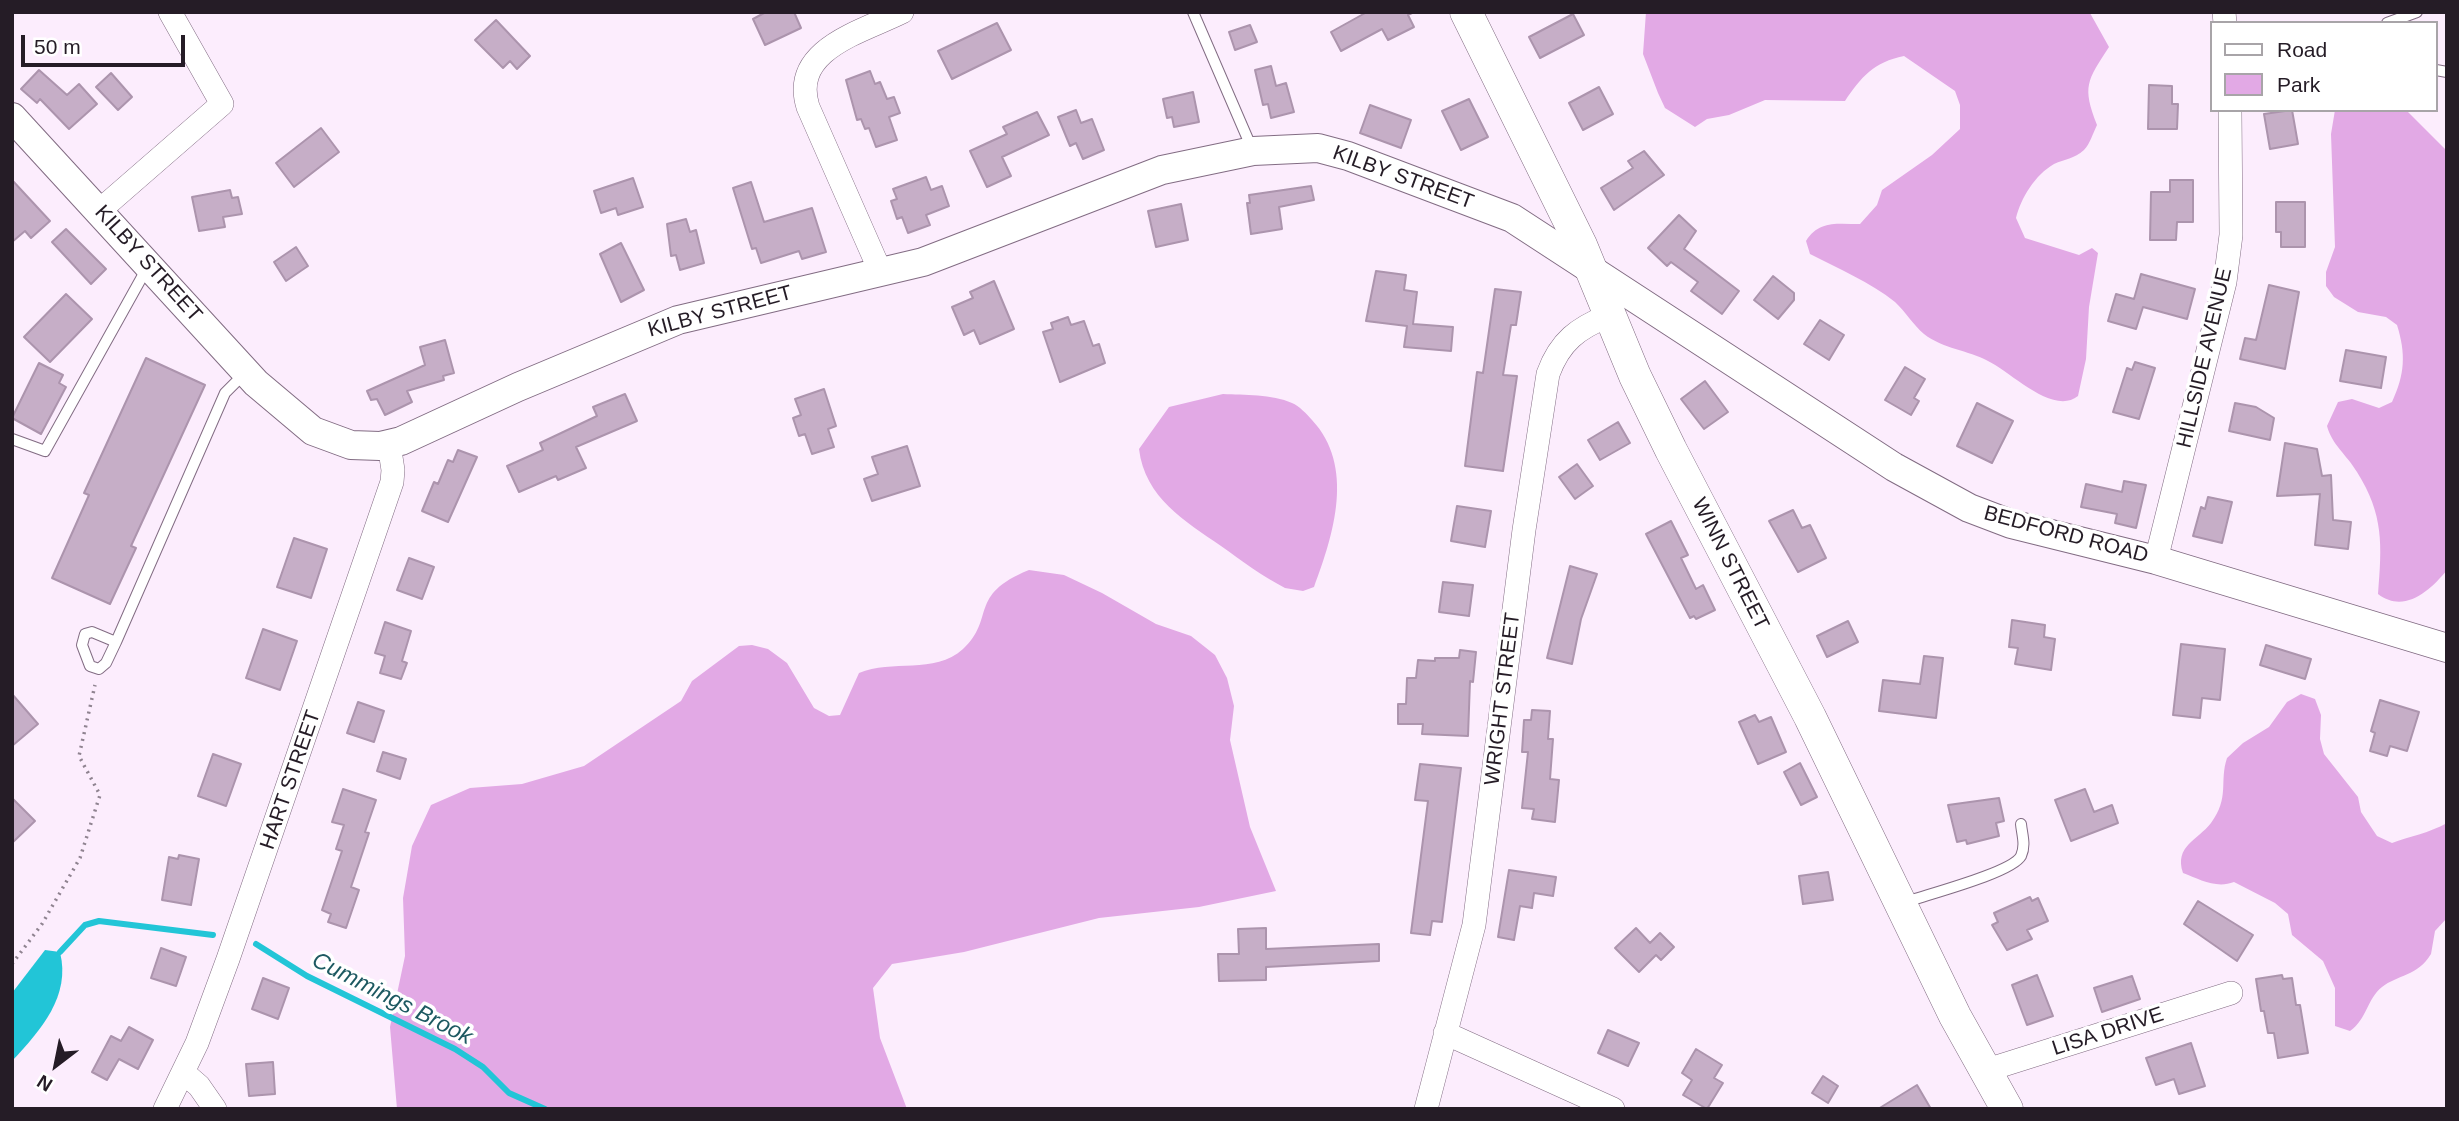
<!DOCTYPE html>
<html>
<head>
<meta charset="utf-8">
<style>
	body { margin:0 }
	#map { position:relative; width:2459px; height:1121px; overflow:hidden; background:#fcedfd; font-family:Helvetica,sans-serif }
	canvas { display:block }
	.frame { position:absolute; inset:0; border:14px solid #251c26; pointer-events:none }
	.legend { position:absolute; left:2210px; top:21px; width:228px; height:91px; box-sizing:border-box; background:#fff; border:2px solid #a8a4a8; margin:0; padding:9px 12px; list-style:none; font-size:21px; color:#251c26 }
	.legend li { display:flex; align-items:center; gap:14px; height:35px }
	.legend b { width:35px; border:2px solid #a8a4a8 }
	.north { position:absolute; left:21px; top:1030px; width:70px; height:70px; -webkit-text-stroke:5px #fff; paint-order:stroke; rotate:212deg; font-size:19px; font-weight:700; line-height:28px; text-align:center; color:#251c26 }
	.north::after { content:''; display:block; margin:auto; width:24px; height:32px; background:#251c26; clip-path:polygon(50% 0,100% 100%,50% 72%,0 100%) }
	.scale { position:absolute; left:21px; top:35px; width:164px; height:32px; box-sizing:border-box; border:4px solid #251c26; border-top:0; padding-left:9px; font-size:21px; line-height:24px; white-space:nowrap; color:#251c26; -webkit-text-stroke:5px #fff; paint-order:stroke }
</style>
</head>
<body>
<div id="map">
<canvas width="2459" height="1121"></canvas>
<div class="frame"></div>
<ul class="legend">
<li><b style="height:9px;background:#fff"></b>Road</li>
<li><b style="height:19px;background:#e2a9e5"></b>Park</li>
</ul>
<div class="north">N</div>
<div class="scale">50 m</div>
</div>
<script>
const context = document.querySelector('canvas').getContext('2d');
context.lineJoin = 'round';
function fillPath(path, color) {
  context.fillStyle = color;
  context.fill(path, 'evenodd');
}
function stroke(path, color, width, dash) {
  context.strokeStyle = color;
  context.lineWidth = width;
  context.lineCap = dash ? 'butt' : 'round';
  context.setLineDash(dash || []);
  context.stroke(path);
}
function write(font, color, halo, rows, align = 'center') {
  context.font = font + ' Helvetica,sans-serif';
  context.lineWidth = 7;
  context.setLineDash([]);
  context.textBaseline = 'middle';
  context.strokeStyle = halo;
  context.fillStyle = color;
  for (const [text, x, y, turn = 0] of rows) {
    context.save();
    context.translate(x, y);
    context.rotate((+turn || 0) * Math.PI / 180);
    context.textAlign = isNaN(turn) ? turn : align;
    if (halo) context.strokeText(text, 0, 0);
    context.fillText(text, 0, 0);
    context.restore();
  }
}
fillPath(new Path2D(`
	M1646 12 2090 13 2109 47C2087 81 2082 86 2097 125 2093 133 2090 144 2084 150 2074 159 2065 159 2054 164 2035 175 2021 198 2016 218L2025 238 2079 255 2092 248 2098 253 2089 307 2086 359 2078 396C2053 416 2011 372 1988 361 1968 350 1943 349 1924 334 1913 325 1906 312 1895 302 1870 282 1839 269 1810 254L1806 241C1819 220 1837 224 1860 224L1877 205 1882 190 1932 155 1960 129V105L1955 91 1904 56C1874 62 1861 77 1845 101L1765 100 1729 115 1707 119 1695 127 1665 108 1658 93 1643 54Z
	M2335 110H2406L2447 151V570C2430 591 2404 614 2378 594 2382 545 2384 515 2357 472 2347 455 2332 445 2327 426L2338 402 2352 399 2379 408 2392 402C2405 374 2406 354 2397 325L2386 317 2358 312 2334 297 2326 286V272L2335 247 2331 134Z
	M1223 394C1244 395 1272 394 1292 403 1299 406 1307 414 1312 420 1355 466 1334 534 1314 587L1303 591 1285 588C1262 576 1242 561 1221 546 1185 521 1145 498 1139 449L1169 407Z
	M1029 570 1064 575 1102 593 1156 624 1191 636 1215 655 1227 678 1234 706 1230 740 1250 827 1276 891 1199 907 1099 918 964 952 892 964 873 988 880 1038 907 1109H397L390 1027 405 956 403 898 412 846 431 805 470 788 522 784 584 766 681 701 692 681 739 646 752 645 768 649 787 663 814 708 829 716 840 715 859 673C892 659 934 675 963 649 996 619 967 595 1029 570Z
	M2301 694 2315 699 2321 715 2320 739 2324 754 2358 797 2361 812 2377 836 2392 843C2411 836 2429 833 2447 823V918L2435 931 2431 954C2418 976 2397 975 2382 987 2367 999 2367 1019 2350 1031L2335 1026V988L2323 961 2292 935 2288 914 2275 903 2234 882C2216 889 2199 879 2183 873 2174 846 2198 840 2211 823 2230 797 2219 782 2227 758L2243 743 2269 727 2287 702Z`), '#e2a9e5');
fillPath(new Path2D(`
	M45 950 60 952C71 996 41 1030 12 1061V993Z`), '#22c5d7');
stroke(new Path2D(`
	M256 944 307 976 455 1049 483 1067 509 1093 545 1109
	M60 952 85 925 99 921 213 935`), '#22c5d7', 6);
const building = new Path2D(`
	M766 12H794L801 28 765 45 753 19Z
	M1367 12H1414L1408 15 1414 27 1388 40 1382 29 1341 51 1331 32Z
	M1573 14 1584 35 1540 58 1529 37Z
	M496 20 530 56 517 69 510 61 503 68 475 40Z
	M997 23 1011 50 952 79 938 51Z
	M1250 25 1257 42 1235 50 1229 32Z
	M1271 66 1276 86 1286 83 1294 112 1271 118 1268 104 1263 105 1255 70Z
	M39 70 67 95 79 84 97 104 69 129 40 99 37 103 21 89Z
	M870 71 875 84 880 82 887 99 894 97 900 113 889 117 897 140 876 147 869 128 865 129 861 119 857 120 846 80Z
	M111 73 132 97 118 110 96 87Z
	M2149 85 2172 86V104H2178L2177 129H2148Z
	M1599 87 1613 114 1583 130 1569 103Z
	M1193 92 1199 122 1174 127 1172 117 1167 118 1163 99Z
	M1469 99 1488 137 1461 150 1442 111Z
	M1370 105 1411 120 1401 148 1360 133Z
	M1076 110 1081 123 1092 119 1104 150 1083 159 1076 143 1070 146 1058 117Z
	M2292 110 2298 144 2270 149 2264 114Z
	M1037 112 1049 135 1002 157 1011 176 987 187 970 151 1007 134 1003 127Z
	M321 128 339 152 294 187 276 163Z
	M1644 151 1664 175 1614 210 1601 188 1633 168 1628 161Z
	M926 177 931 190 942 186 949 206 926 215 930 225 908 233 902 217 897 219 891 201 897 199 893 189Z
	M633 178 643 207 618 215 616 208 601 213 594 191Z
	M12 180 50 221 31 238 25 231 12 242Z
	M2170 180H2193V222H2177L2176 240H2150L2151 192H2170Z
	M751 182 764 222 812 208 826 252 802 259 799 251 761 263 756 248 752 249 733 188Z
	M1311 186 1314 200 1279 207 1282 229 1251 234 1247 203H1250L1249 195Z
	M230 190 232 198 238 197 242 214 223 217 225 227 199 231 192 197Z
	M2276 202H2305V247H2281V232H2276Z
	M1181 204 1188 240 1156 247 1148 211Z
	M1679 215 1696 231 1684 249 1739 291 1722 314 1691 291 1698 282 1671 262 1667 266 1648 248Z
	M686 219 690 232 696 230 704 263 680 270 676 255 671 256 667 224Z
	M66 229 106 269 91 284 52 242Z
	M621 243 644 290 621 302 600 254Z
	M296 247 308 266 286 281 274 262Z
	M1376 271 1406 275 1404 290 1417 292 1413 324 1453 327 1451 351 1404 347 1407 326 1366 321Z
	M2141 274 2195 289 2187 319 2143 307 2136 329 2108 321 2116 294 2134 299Z
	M1773 276 1794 293V300L1778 319 1754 300Z
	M994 281 1014 329 980 344 974 330 964 335 952 307 973 298 970 292Z
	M2269 285 2299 292 2285 369 2240 359 2245 338 2256 340Z
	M1495 289 1521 292 1516 325H1511L1503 375 1517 376 1503 471 1465 466 1477 372 1483 373Z
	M66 294 92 319 50 362 24 337Z
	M1068 317 1071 325 1084 321 1093 346 1099 344 1105 363 1060 382 1043 332 1053 329 1051 323Z
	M1820 320 1844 335 1829 360 1804 344Z
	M445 340 454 373 443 376 444 380 407 391 412 402 385 415 377 399 371 400 367 391 425 365 420 347Z
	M2346 350 2386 357 2381 388 2340 381Z
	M146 358 205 385 131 546 136 548 110 604 52 578 89 495 84 493Z
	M2135 362 2155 368 2139 419 2113 412 2127 368 2132 370Z
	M39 363 63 375 59 383 66 387 41 434 12 418Z
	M1905 367 1925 379 1914 398 1919 401 1911 415 1885 400Z
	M1705 381 1728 412 1704 429 1681 399Z
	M824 389 836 426 828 429 834 447 812 454 805 434 799 436 793 418 801 415 795 399Z
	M625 394 637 421 576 447 586 468 558 480 556 476 519 492 507 466 543 450 540 443 597 416 593 407Z
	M1977 403 2013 421 1992 463 1957 446Z
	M2235 403 2256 407 2274 418 2270 440 2229 431Z
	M1618 422 1630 443 1600 460 1588 440Z
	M2285 443 2317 449 2322 476 2331 475 2333 520 2351 522 2348 549 2315 545 2320 494 2277 496Z
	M907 446 920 486 872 501 864 479 878 474 872 457Z
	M458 450 477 457 448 522 422 511 434 482 438 484 448 460 453 462Z
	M1577 464 1593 486 1575 499 1559 477Z
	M2124 481 2146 485 2136 528 2115 523 2117 514 2081 507 2086 484 2122 492Z
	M2208 497 2232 502 2222 543 2193 536 2201 507 2205 509Z
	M1457 506 1491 511 1485 547 1451 541Z
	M1793 510 1802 528 1810 525 1826 558 1798 572 1769 521Z
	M1671 521 1688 555 1681 558 1696 589 1703 585 1715 610 1696 619 1694 616 1690 618 1646 534Z
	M294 538 327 549 311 598 277 587Z
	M409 558 434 567 422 599 397 590Z
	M1570 566 1597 574 1581 619 1572 664 1547 658Z
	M1443 582 1473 585 1469 616 1439 612Z
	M2012 620 2045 625 2044 637 2055 639 2051 670 2015 664 2018 648 2009 647Z
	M1848 621 1858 642 1827 657 1817 636Z
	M385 622 411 631 402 661 407 663 401 679 380 673 385 656 375 653Z
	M263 629 297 641 280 690 246 678Z
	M2181 644 2225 649 2220 700 2202 698 2200 718 2173 715Z
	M2266 645 2311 659 2305 679 2260 665Z
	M1460 650 1476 652 1473 682 1470 681 1468 736 1422 734 1423 724H1398V704H1406L1407 678H1416L1418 660 1435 661V658H1459Z
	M1924 656 1943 658 1936 718 1879 711 1883 680 1920 684Z
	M12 694 38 724 12 746Z
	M2380 700 2419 712 2407 751 2390 746 2387 756 2370 751 2375 733 2371 731Z
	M358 702 384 711 374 742 347 733Z
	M1532 710 1550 711 1548 739H1553L1550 779 1559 780 1555 822 1532 819 1534 809 1522 808 1528 752H1522L1524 720H1531Z
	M1755 715 1759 722 1771 717 1786 752 1758 764 1739 722Z
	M383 752 406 759 400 779 377 771Z
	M213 754 241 764 226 806 198 796Z
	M1800 763 1817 797 1801 805 1784 772Z
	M1420 764 1461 768 1442 922 1432 921 1430 935 1411 933 1428 801 1415 800Z
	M343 789 376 800 365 832 369 833 351 887 359 890 346 928 328 922 331 914 322 910 342 851 336 849 344 825 332 822Z
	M2085 789 2094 812 2112 805 2118 823 2071 841 2055 800Z
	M12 798 35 821 12 843Z
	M1999 798 2004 821 1996 823 1999 836 1967 844 1966 840 1957 842 1948 805Z
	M179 855 199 859 191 905 162 900 169 857 178 859Z
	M1509 870 1556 877 1553 896 1534 893 1532 908 1520 906 1514 940 1498 937Z
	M1828 872 1833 900 1803 904 1799 876Z
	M2030 897 2032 901 2038 898 2048 921 2027 930 2032 939 2007 950 1992 925 1998 922 1994 913Z
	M2198 901 2253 935 2237 961 2184 924Z
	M1266 928V949L1379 944V961L1266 967V980L1219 981 1218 954H1239L1238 929Z
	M1636 928 1650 943 1660 933 1674 947 1661 960 1656 955 1639 972 1615 948Z
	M161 948 186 957 176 986 151 978Z
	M2037 975 2053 1016 2027 1025 2012 985Z
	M2282 975 2283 979 2292 978 2296 1005H2300L2308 1053 2278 1058 2274 1033H2268L2264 1011H2261L2256 979Z
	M2132 976 2140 999 2102 1012 2094 988Z
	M263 978 289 988 278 1019 252 1009Z
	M129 1027 153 1040 138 1069 119 1059 107 1080 92 1072 111 1036 121 1041Z
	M1608 1030 1639 1043 1628 1066 1598 1053Z
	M2191 1043 2205 1086 2179 1094 2174 1079 2156 1085 2146 1058Z
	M1696 1049 1722 1065 1714 1078 1723 1083 1707 1109 1683 1095 1692 1080 1682 1073Z
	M273 1062 275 1094 249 1096 246 1064Z
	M1823 1076 1838 1086 1828 1103 1812 1093Z
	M1917 1085 1931 1109H1878Z`);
fillPath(building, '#c6aec7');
stroke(building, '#ac94ad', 2);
const service = new Path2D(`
	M1193 12 1253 151
	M2387 23 2417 12
	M2436 70 2447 72
	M12 439 45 451 147 268
	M116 642 92 632 85 634 82 645 90 666 99 669 106 663 116 642 225 393 246 372
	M1903 903C1925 895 2012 873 2021 856 2026 845 2022 835 2021 824`);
const minor = new Path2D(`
	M2224 12 2225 23
	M99 211 222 104 170 12
	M881 273 808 107C790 49 862 32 902 12
	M2156 560 2225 282 2231 235 2230 110
	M1445 1033 1613 1109
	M1984 1071 2231 993
	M184 1073 199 1086 215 1109
	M165 1109 197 1043 228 959 392 482 393 470 389 444
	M1426 1109 1474 925 1524 530 1548 374C1560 341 1578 328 1610 315`);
const tertiary = new Path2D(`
	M12 117 256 383 313 431 351 445 380 446 401 441 518 387 678 320 923 262 1162 170 1253 151 1318 148 1348 156 1512 218 1894 467 1969 508 2011 524 2156 560 2447 648`);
const secondary = new Path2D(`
	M1466 12 1581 245 1635 376 1671 450 1810 717 1955 1016 2007 1109`);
stroke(service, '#826c83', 12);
stroke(minor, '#826c83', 24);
stroke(tertiary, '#826c83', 30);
stroke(secondary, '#826c83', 33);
stroke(new Path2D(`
	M12 964 42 924 80 858 100 795 79 756 95 685`), '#8f8390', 3.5, [2, 5]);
stroke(service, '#fff', 10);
stroke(minor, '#fff', 23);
stroke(tertiary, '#fff', 28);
stroke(secondary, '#fff', 32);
write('21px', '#251c26', '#fff', [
	["KILBY STREET",1403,178,20],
	["KILBY STREET",148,264,48],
	["KILBY STREET",720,312,-15],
	["HILLSIDE AVENUE",2205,358,-77],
	["BEDFORD ROAD",2066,535,15],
	["WINN STREET",1730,564,63],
	["WRIGHT STREET",1503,699,-83],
	["HART STREET",291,780,-71],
	["LISA DRIVE",2108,1032,-18]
]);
write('italic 23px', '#1d5961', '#fff', [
	["Cummings Brook",392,999,27]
]);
</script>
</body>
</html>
